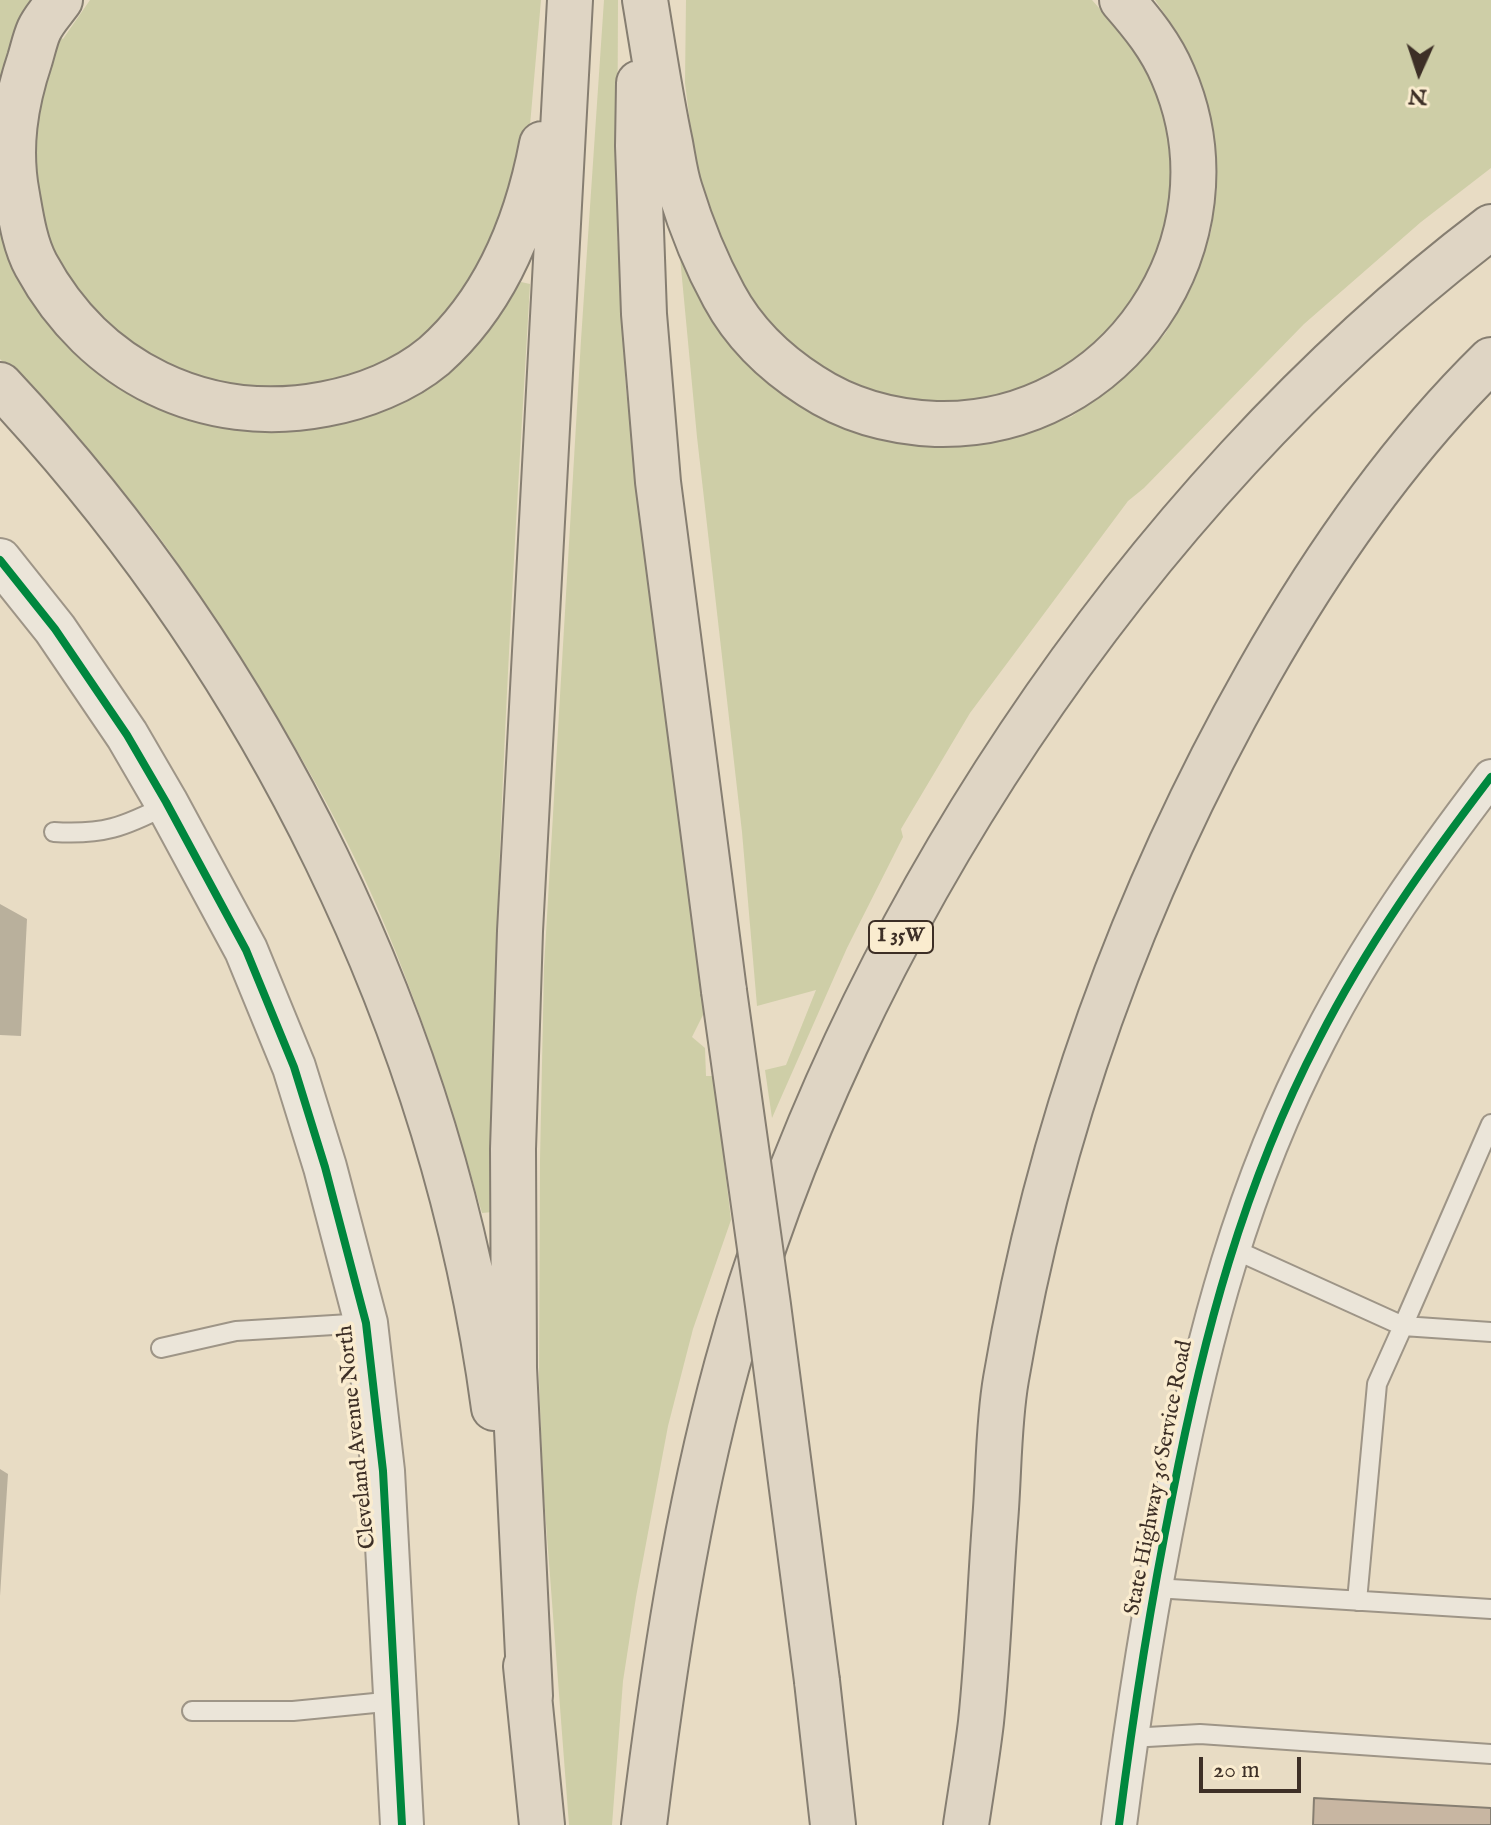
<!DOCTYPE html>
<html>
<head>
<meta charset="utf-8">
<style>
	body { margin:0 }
	#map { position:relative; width:1491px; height:1825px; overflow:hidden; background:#e8dcc4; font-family:"IM FELL English",serif }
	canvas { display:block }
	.north { position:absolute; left:1379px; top:32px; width:80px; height:80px; -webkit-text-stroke:6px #faeccf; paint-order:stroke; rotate:183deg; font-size:22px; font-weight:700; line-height:32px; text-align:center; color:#3d2f26 }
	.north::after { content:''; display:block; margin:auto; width:28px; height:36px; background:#3d2f26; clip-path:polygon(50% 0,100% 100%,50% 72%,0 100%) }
	.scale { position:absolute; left:1199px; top:1757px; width:102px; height:36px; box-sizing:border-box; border:4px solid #3d2f26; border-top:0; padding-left:10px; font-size:24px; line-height:28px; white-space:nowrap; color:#3d2f26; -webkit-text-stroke:6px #faeccf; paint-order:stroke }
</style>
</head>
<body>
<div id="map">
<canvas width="1491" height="1825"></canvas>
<div class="north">N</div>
<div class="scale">20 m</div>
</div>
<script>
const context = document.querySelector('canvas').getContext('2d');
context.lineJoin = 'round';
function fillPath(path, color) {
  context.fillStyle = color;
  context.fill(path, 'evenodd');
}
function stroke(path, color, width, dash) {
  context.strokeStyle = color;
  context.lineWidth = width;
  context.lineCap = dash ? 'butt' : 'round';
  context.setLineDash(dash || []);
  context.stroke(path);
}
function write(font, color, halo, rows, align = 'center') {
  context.font = font + ' "IM FELL English",serif';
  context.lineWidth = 7;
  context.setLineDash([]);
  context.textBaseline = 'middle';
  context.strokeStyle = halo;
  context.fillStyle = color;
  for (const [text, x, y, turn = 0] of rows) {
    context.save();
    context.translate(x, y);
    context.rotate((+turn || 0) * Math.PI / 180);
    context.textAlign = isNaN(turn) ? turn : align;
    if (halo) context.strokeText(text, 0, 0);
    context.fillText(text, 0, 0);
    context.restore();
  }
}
fillPath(new Path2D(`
	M0 0H42L0 106Z
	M90 0H541L528 148 474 286 409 351 347 382 258 393 187 378 123 343 60 268 37 212 32 120 59 37 63 39Z
	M604 0H618L617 231 626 390 704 1013 692 1037 705 1048 706 1076H714L731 1220 693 1329 668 1426 636 1597 623 1681 612 1825H569L543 1484 539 1380 540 1160 544 967 581 340Z
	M686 0H1092L1145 60 1171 137 1174 170 1163 252 1111 339 1015 398 905 406 819 375 765 326 722 255 687 140 692 139 685 83Z
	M1155 0H1491V168L1421 222 1304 324 1144 488 1128 501 970 713 901 829 903 837 847 948 772 1118 765 1070 786 1065 816 990 757 1006 742 832 697 437 678 236 720 319 954 446 1008 438 1071 417 1125 377 1165 334 1193 285 1211 232 1217 187 1209 111 1196 72 1177 32Z
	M0 177 30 281 230 427 482 333 521 282 530 284C512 593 492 902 493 1212L482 1213C449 1097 412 981 361 871 320 784 268 700 215 620 194 589 174 555 150 525 104 466 51 413 0 359Z`), '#cecea7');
fillPath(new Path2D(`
	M0 904 27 919 21 1036 0 1035Z
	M0 1469 8 1474 0 1596Z`), '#0003');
const building = new Path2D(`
	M1314 1798 1491 1808V1825H1313Z`);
fillPath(building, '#c8b6a2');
stroke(building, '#867e71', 2);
const service = new Path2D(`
	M54 832C103 835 124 827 167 805
	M1231 1248 1403 1326 1491 1124
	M161 1348 236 1331 366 1323
	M1155 1588 1491 1609
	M1357 1601 1377 1384 1403 1326 1491 1332
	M192 1711H293L395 1701
	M1130 1738 1200 1734 1491 1754`);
const minor = new Path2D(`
	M1119 1825C1133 1715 1150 1606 1172 1497 1203 1337 1243 1185 1319 1039 1367 945 1427 861 1491 777`);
const tertiary = new Path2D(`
	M0 560 55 629 127 735 166 802 246 950 294 1067 325 1167 366 1323 383 1471 402 1825`);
const motorway = new Path2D(`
	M60 0C53 10 44 19 39 30 35 39 33 49 30 59 15 104 8 148 17 195 21 218 25 245 36 265 94 372 205 427 325 404 363 397 404 381 434 356 496 301 527 223 542 144
	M645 0C653 48 660 96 670 143 673 159 675 175 680 190 691 226 706 263 724 296 745 335 775 363 811 386 849 411 891 422 936 424 1117 429 1245 241 1173 75 1161 46 1142 23 1122 0
	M639 83 638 146 644 314 658 482 724 991
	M0 385C262 664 443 1027 494 1408
	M526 1666 542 1825
	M817 1681 833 1825
	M530 1696 514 1368 513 1149 520 931 570 0
	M644 1825C663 1671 686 1515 727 1365 844 936 1136 496 1491 227
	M966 1825C971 1791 977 1756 981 1722 988 1656 990 1589 995 1522 999 1475 998 1425 1006 1379 1048 1130 1134 893 1258 674 1322 561 1398 451 1491 360`);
stroke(service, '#9e9587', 22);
stroke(minor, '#9e9587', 38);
stroke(tertiary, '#9e9587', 46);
stroke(motorway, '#867e71', 48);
stroke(service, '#ebe5d9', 18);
stroke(minor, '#ebe5d9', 34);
stroke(tertiary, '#ebe5d9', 42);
stroke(motorway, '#dfd5c4', 44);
const motorwayBridge = new Path2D(`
	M724 991 768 1305 817 1681`);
stroke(motorwayBridge, '#867e71', 48, []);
stroke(motorwayBridge, '#dfd5c4', 44);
stroke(new Path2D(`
	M0 560 55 629 127 735 166 802 246 950 294 1067 325 1167 366 1323 383 1471 402 1825
	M1119 1825C1133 1715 1150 1606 1172 1497 1203 1337 1243 1185 1319 1039 1367 945 1427 861 1491 777`), '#00873e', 8);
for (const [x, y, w] of [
	[901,937,64]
]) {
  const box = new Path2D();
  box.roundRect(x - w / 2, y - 16, w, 32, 6);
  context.fillStyle = '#faeccf';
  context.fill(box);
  stroke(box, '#3d2f26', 2);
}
write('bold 20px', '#3d2f26', null, [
	["I 35W",901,937]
]);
write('22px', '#3d2f26', '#faeccf', [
	["Cleveland Avenue North",358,1437,-96],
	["State Highway 36 Service Road",1160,1478,-79]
]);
</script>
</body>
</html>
